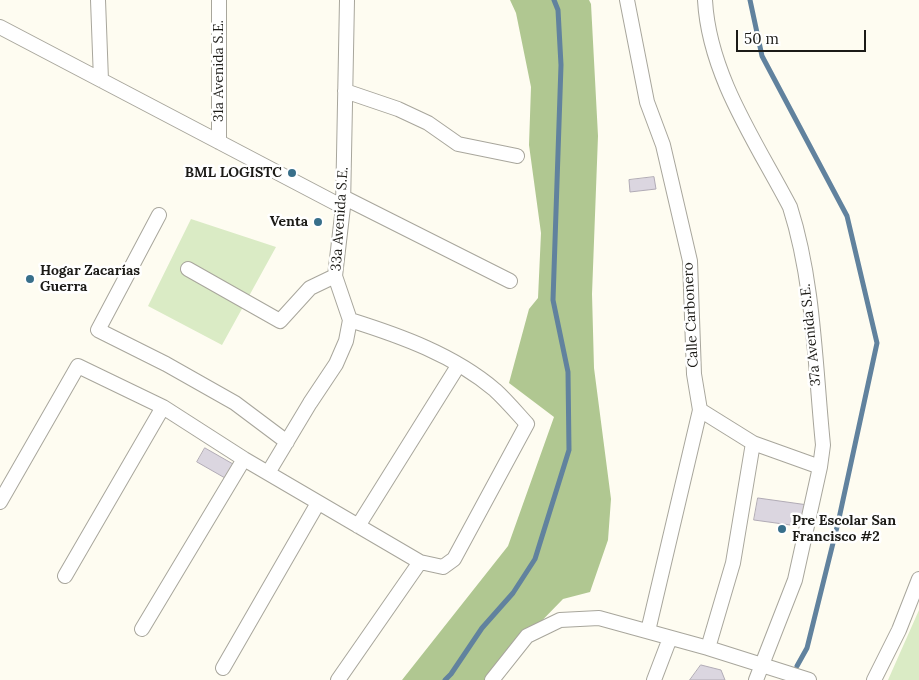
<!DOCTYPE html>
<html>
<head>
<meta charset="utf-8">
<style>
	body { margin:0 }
	#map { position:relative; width:919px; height:680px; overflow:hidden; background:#fefcf1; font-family:Lora,serif }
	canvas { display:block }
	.scale { position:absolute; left:736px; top:30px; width:130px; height:22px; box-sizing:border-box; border:2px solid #1c1b17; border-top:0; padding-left:6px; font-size:15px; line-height:18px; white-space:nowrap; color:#1c1b17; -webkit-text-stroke:4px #fff; paint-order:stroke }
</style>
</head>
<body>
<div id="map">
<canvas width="919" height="680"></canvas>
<div class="scale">50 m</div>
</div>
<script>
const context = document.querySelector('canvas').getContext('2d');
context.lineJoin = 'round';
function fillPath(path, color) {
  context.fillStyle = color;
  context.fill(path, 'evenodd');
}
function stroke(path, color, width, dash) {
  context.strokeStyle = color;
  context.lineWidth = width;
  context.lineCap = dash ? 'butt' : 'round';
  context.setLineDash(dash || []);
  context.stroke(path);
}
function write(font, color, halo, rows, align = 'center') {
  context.font = font + ' Lora,serif';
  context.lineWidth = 5;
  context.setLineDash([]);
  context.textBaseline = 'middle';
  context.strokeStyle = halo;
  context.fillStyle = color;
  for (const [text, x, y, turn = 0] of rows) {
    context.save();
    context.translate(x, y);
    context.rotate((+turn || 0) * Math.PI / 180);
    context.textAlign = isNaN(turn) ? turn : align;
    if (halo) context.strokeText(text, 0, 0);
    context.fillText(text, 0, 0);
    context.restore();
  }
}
fillPath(new Path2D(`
	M191 219 276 247 222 345 148 306Z
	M919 610V680H888Z`), '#daebc5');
fillPath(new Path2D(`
	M510 0H589L591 4 598 136 592 294 594 368 611 499 608 540 590 592 563 599 527 636 492 680H402L508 546 554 417 509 383 529 309 538 298 541 233 529 145 531 87 516 13Z`), '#b0c791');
stroke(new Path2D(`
	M750 0 762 56 847 216 877 343 838 523 807 648 797 666
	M445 680 451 674 482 628 513 593 535 559 569 450 568 372 553 300 561 65 558 10 554 0`), '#61829e', 5);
const building = new Path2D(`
	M654 177 656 189 630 192 629 180Z
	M205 448 233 464 225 478 197 462Z
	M758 498 808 505 805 527 754 520Z
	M701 665 721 670 725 680H690Z`);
fillPath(building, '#dbd6e0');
stroke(building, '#b1abb5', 1);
const minor = new Path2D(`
	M98 0 101 80
	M627 0 647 102 663 145 690 261 694 374 700 410 648 631
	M705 0C709 75 756 142 790 207 814 282 815 366 823 445L820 467 795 580 756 680
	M0 27 343 207
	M345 91 398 109 428 123 458 144 517 156
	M219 142V0
	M343 197 510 281
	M159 215 98 330 166 364 235 403 287 442
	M188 269 280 321 310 288 335 276
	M700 410 753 443 820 467
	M268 473 310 403 336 364 346 341 350 320 335 276 343 207 347 0
	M0 502 78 366 163 407 244 459 420 562 443 567 454 559 527 424C517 413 506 400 495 390 454 355 401 336 350 320
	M358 526 458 366
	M65 576 163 407
	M142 629 244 459
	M708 648 733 563 753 443
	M223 668 318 503
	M338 680 420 562
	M492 680 527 636 560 620 599 618 708 648 809 680
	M654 680 670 638
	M874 680 899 630 919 579`);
stroke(minor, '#a8a69c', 16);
stroke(minor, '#fff', 14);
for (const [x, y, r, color] of [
	[292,173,5,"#386f8a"],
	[318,222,5,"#386f8a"],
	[30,279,5,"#386f8a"],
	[782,529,5,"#386f8a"]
]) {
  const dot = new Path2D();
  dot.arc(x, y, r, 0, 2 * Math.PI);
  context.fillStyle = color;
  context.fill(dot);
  stroke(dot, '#fff', 2);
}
write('14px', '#1c1b17', '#fff', [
	["31a Avenida S.E.",219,71,-90],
	["33a Avenida S.E.",340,219,-86],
	["Calle Carbonero",691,315,-93],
	["37a Avenida S.E.",811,335,-96]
]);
write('bold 14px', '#1c1b17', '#fff', [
	["BML LOGISTC",282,173],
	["Venta",308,222],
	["Hogar Zacarías",40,271,"left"],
	["Guerra",40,287,"left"],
	["Pre Escolar San",792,521,"left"],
	["Francisco #2",792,537,"left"]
], 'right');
</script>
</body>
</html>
